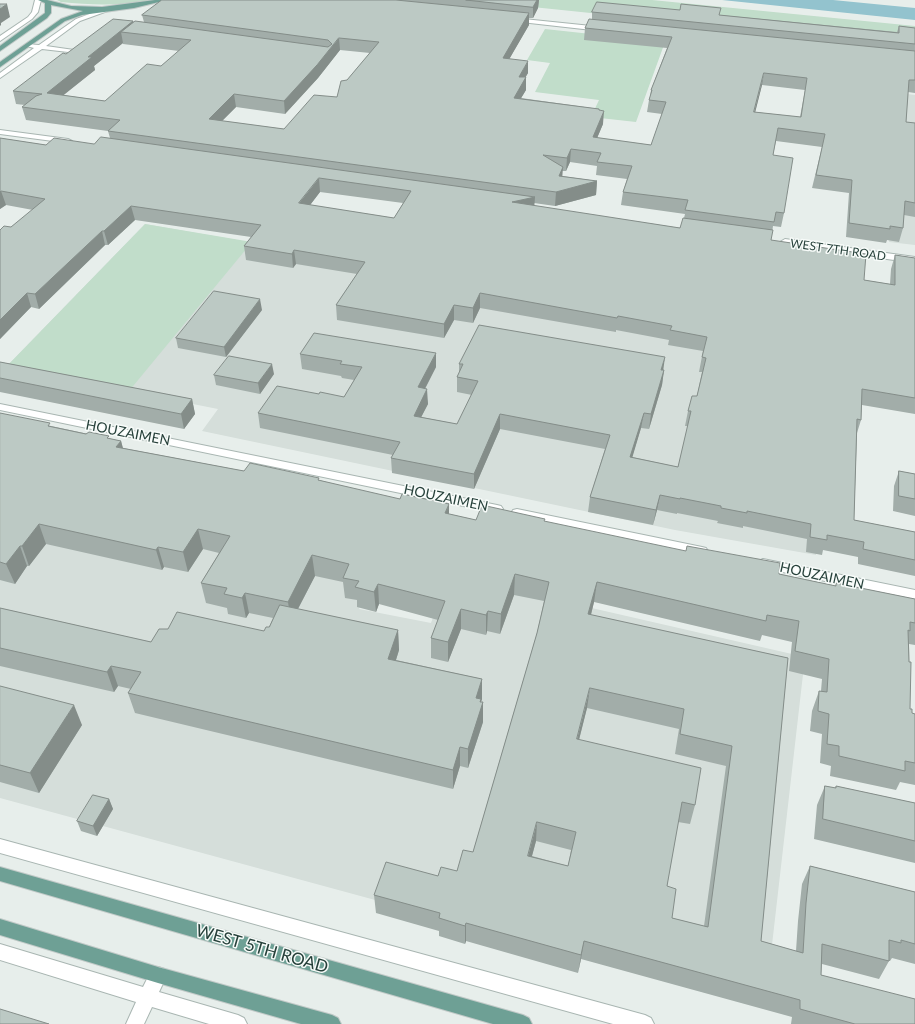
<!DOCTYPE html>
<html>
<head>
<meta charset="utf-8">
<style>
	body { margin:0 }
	canvas { display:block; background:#e7eeeb }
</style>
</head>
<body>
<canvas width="915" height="1024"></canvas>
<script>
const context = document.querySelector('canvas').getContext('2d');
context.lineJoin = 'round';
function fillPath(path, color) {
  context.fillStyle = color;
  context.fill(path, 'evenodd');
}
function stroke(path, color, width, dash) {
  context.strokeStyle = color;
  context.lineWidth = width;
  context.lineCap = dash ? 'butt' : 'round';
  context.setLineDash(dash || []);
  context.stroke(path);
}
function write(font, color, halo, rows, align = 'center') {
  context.font = font + ' Lato,sans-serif';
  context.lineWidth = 3;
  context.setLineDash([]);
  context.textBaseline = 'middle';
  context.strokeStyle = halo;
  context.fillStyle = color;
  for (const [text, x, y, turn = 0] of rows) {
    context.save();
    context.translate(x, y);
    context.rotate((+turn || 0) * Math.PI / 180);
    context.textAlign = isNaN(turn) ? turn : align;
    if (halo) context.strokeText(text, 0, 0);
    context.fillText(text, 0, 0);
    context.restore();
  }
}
fillPath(new Path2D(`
	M907 94 915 95V245L889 242Z
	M145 224 724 325 823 414 816 555 675 530 202 431 218 409 6 367Z
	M0 498 369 587 359 609 431 623 448 575 805 657 765 1006 0 798Z`), '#d5deda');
fillPath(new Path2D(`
	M57 0H153C122 6 92 5 61 2Z
	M516 0H652L915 26V40L678 22 513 5Z
	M545 29 665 42 636 122 591 117 599 100 535 92 550 63 527 60Z
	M145 224 252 242 129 391 6 367Z`), '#c1ddca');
fillPath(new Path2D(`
	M722 0H833L915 8V20Z`), '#93c3ce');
const minor = new Path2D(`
	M35 0H41L38 12 32 19 0 41V36L28 17 32 12Z
	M111 6 114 8 113 9 80 21 46 46 74 50 82 45H86V47L77 53 42 49 0 78V73L34 48 26 46V44L39 45 76 19Z
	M514 18 601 27 604 29 601 31 512 21V19Z
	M0 130 68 139 72 141 68 143 0 134Z
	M785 239 915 257V263L782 244 780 242Z
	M0 404 497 505 501 506 503 509 501 512 497 513 0 410Z
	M517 509 702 547 706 548 708 551 706 554 702 555 513 516 511 513 513 510Z
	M763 559 915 590V600L759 567 757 564 759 561Z
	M0 839 645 1015 651 1018 654 1024H613L0 853Z
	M0 944 143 987 152 969 158 967 164 969 167 975 159 992 238 1015 244 1018 247 1024H209L152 1007 144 1024H126L136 1002 0 960Z`);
const major = new Path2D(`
	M38 0H47L71 6 102 7 155 0H167L134 8 82 15 65 21 0 67V62L61 19 83 11 51 5V13L47 18 0 51V46L45 13V3Z
	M0 867 523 1015 529 1018 532 1024H493L0 881Z
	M0 919 158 967 332 1015 338 1018 341 1024H301L158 983 0 935Z`);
stroke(minor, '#a9b6b2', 2);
stroke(major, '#c2cac8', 2);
fillPath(minor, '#fff');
fillPath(major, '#6ea095');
fillPath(new Path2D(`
	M162 0H539L538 8 533 18H529V25L509 59 528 73 525 77H526V90L521 98 599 109 603 124 597 138 651 145 662 114 647 112 649 100 650 97 651 90 667 48 584 40 585 28 592 19V12L720 15 897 32 899 26 915 28V93L908 92 906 122 915 123V217L904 215 903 228 899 242 887 240 886 243 846 237 849 193 812 188 822 147 776 141 773 155 784 213 781 227 773 226 771 240 864 280 890 284 891 269 895 255 915 258V414L862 405 861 420 857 433 854 520 915 532V576L858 564V557L823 550 822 555 806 552 807 539 743 526V528L717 523 718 521 677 513V514L657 510 653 525 588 512 590 497 605 449 500 429 474 489 392 473 391 458 393 455 260 428 258 413 319 394 344 397 354 380 342 378 341 376 302 369 300 354 436 367 425 389 428 404 421 417 457 424 472 395 457 392V377L459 373V364L663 370H664L662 385 649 429 641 428 632 457 678 467 688 426H685L688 411 697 396 702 372H699L703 351 668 345 669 340 616 330V332L480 308 473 323 454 320 444 338 337 320 336 305 357 274 296 264 293 268 246 260 244 246 251 237 135 220 108 245H105L39 309 31 307 0 339V230L11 227 33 210 6 205 0 209V138L46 145 94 144 110 138 108 131 26 120 22 107 25 105 16 104 13 91 66 54 133 21 134 22H144L142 15ZM123 43V44L179 51 161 66 105 101 63 95 95 70 94 66ZM340 50 370 53 347 80 337 97 284 129 222 121 236 107 285 114 318 78ZM762 85 805 90 800 117 755 112ZM570 162 597 166 596 175 627 179 623 192 621 205 685 214 684 218 680 228 534 206V203L555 206 596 195 597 181 562 176V171H566ZM320 192 403 203 394 218 310 205Z
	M262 310 226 357 178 348 176 338Z
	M0 362 192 399 195 414 184 429 0 392Z
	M274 374 260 394 216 385 214 375Z
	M0 413 51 426 121 441 123 448 244 471 319 480 449 514 476 520 545 522 779 574 835 586 836 583 915 599V645L909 644 910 709 912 713 915 714V785L900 782 896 790 830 776 831 766 820 763 822 734 810 731 812 711 819 691H821L822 679 789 671 792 642 762 635 760 641 594 602 591 615 788 658 761 941 796 951 798 921 802 884 810 866 915 892V964L892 958 890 961H889L879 979 822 964 821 975 915 1024H791L792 1017 581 959 578 973 466 941 465 944 439 936V931L376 913 374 895 438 876 457 871 473 852 537 633 544 601 514 595 500 634 487 631 486 635 461 629 448 662 431 658V638L438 620 379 604 376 612 357 607V600L345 598 343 582 315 576 298 609 398 630 399 650 396 660 482 679V699L481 702 483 722 468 768 460 766 453 789 135 713 128 693 131 689 118 686 114 692 0 666V608L151 642 264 631 269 627 273 618 249 613 246 618 228 614 227 608 206 603 201 583 219 553 203 549 188 572 164 567 162 570 46 544 29 566H27L15 584 0 580ZM587 708 679 729 675 754 726 766 704 926 672 918 667 886 678 822 690 824 695 805 579 740ZM536 841 571 850 568 866 532 856Z
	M899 471 915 474V516L893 511 894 486Z
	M0 686 82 725 39 793 0 782Z
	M825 786 835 788 836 786 915 803V863L814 839 817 805Z
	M109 799 113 809 97 836 81 831 77 821Z`), '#a2ada9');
fillPath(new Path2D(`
	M537 0H539L538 8 533 18V7Z
	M7 4 10 17 1 23V25L0 26V9Z
	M529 13V25L503 70V58Z
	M133 21 136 33 121 32 123 43 94 66 95 70 50 106 47 93 88 57Z
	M339 38 340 50 318 78 285 114 284 101Z
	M528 61V73L519 89V77Z
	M764 73 762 85 752 125 754 112Z
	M526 77V90L514 110V98Z
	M234 94 236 107 211 132 209 119Z
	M604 111 603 124 592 150 593 137Z
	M571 149 570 162 566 171 567 158Z
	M563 167 562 181 559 176Z
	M319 178 320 192 301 217 299 203Z
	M597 181 596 195 555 206 556 192Z
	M1 191 6 205 0 209V192Z
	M535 197 534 211 512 202Z
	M131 206 135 220 108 245 104 231Z
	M102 231 105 245 39 309 35 294Z
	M294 250 296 264 293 268 292 254Z
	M27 293 31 307 0 339V320Z
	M480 293V308L473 323V308Z
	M260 299 262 310 226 357 224 347Z
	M454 305V320L444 338V324Z
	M436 353V367L418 402V387Z
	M665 357 663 372 661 370Z
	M272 364 274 374 260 394 258 383Z
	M664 370 662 385 649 429 651 414Z
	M427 389 428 404 414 431V416Z
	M192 399 195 414 184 429 181 414Z
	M644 413 641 428 628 472 630 457Z
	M500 414V429L474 489V474Z
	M121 441 126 461 116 447Z
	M660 495 657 510 653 525 656 510Z
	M449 504V524L445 513Z
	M39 524 46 544 29 566 22 546Z
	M198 529 203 549 188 572 183 552Z
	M20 546 27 566 15 584 6 564Z
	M158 547 164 567 162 570 156 550Z
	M312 555 315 576 291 622 288 602Z
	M515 574 514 595 500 634 501 614Z
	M597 582 594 602 586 634 588 614Z
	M378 584 379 604 376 612 374 592Z
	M245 593 249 613 246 618 242 598Z
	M461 609V629L448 662V642Z
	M488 611 487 631 486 635V615Z
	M398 630 399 650 390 679 388 659Z
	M111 666 118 686 114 692 107 672Z
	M482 679V699L481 702H483V722L468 768V749L476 698Z
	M590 688 587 708 574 759 577 739Z
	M74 705 82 725 39 793 30 773Z
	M460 747V766L453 789V770Z
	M109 799 113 809 97 836 93 826Z
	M537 822 536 841 527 874 528 856Z
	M466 923V941L465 944V926Z
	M584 941 581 959 578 973 581 955Z`), '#848d89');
const building = new Path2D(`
	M162 0H396L529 13 503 58 528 61 519 77H526L514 98 599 109V110L604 111 593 137 651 145 666 102 649 100 652 90H651L672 37 585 28 589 19 915 51V80H909L906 122 915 123V203L905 201 903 228 890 226V229L849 223 852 180 816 175 825 134 778 128 773 155 793 158 784 213 776 212 774 222 685 210 688 200 623 192 632 166 597 162 601 153 571 149 567 158 543 155 563 167 559 176 597 181 556 192 108 131 120 120 22 107 36 96 42 94 13 91 63 53 66 54 113 19 133 21 88 57H92L47 93 105 101 147 64 161 66 191 40 121 32 135 21 328 47 332 44 328 40 142 15ZM339 38 379 42 347 80 341 81 337 97 314 95 284 129 209 119 234 94 284 101 317 65ZM764 73 807 78 801 117 754 112Z
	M466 0H537L533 7Z
	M597 2 680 10 681 4 721 8 719 15 899 33V26L915 28V44L592 12Z
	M0 4H7L0 9Z
	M101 137 535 197 512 202 680 228 683 218 773 230 771 240 866 254 864 280 895 285V255L915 258V398L862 389 861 420 857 419 854 520 915 532V560L863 549 864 542 827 535V540L810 537 811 524 747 511V513L721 508V506L680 498V499L660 495 656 510 590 497 610 435 500 414 474 474 391 458 400 442 258 413 277 386 319 394 320 392 344 397 362 367 340 364 342 361 300 354 314 333 436 353 418 387 427 389 414 416 457 424 478 381 457 377 463 364H459L479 325 665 357 661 370H664L651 414 644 413 630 457 678 467 691 411H688L692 396H697L706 358 702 357 707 337 670 330 672 326 618 316 617 318 480 293 473 308 454 305 444 324 336 305 365 262 294 250 292 254 244 246 261 225 131 206 104 231H102L35 294 27 293 0 320V230L4 226 11 227 45 199 1 191 0 192V138L46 145 54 138 94 144ZM319 178 411 191 394 218 299 203Z
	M214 291 260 299 224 347 176 338Z
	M229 356 272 364 258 383 214 375Z
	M0 362 192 399 181 414 0 378Z
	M0 413 50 423 48 426 86 434 89 432 109 436 107 438 121 441 116 447 244 471 250 463 319 478 318 480 400 499 402 494 449 504 445 513 476 520 482 505 545 519 544 521 686 551 687 546 780 563 779 574 836 586V583L915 599V623L910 622V631L908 630 909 662H911L910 709H912V713L915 714V763L905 761V771L839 756V746L827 744 829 714 818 711 819 691 827 692 829 659 795 651 799 621 767 615 766 621 597 582 588 614 788 658 761 941 803 953 806 903 810 866 915 892V944L901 940V943L889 940V961L822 944 821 975 915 999V1024H855L800 1009V1000L584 941 581 955 466 923 465 926 439 918 440 913 374 895 386 862 438 876 441 867 457 871 463 850 473 852 537 633 549 582 515 574 501 614 488 611 486 615 461 609 448 642 431 638 445 601 378 584 374 592 355 587 359 581 343 578 349 564 312 555 288 602 245 593 242 598 224 594 227 588 201 583 230 536 198 529 183 552 158 547 156 550 39 524 22 546H20L6 564 0 562ZM590 688 684 709 680 734 732 746 708 927 672 918 676 889 667 886 682 802 695 805 701 768 577 739ZM537 822 576 832 568 866 528 856Z
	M899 471 915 474V499L899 496Z
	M280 605 398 630 388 659 482 679 476 698 481 699 480 702H483L468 749 460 747 453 770 128 693 141 672 111 666 107 672 0 648V608L151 642 159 629H168L177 612 264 631 266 627H269Z
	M0 686 74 705 30 773 0 765Z
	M825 786 836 788V786L915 803V841L823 819Z
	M93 795 109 799 93 826 77 821Z
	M0 1009 49 1024H0Z`);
fillPath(building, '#bcc9c4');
stroke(building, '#848d89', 1);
write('12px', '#26403a', '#f7fbf9', [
	["WEST 7TH ROAD",838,250,8]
]);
write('14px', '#26403a', '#f7fbf9', [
	["HOUZAIMEN",128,433,11],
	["HOUZAIMEN",446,498,12],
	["HOUZAIMEN",822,576,12]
]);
write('17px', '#26403a', '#f7fbf9', [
	["WEST 5TH ROAD",262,949,16]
]);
</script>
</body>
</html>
